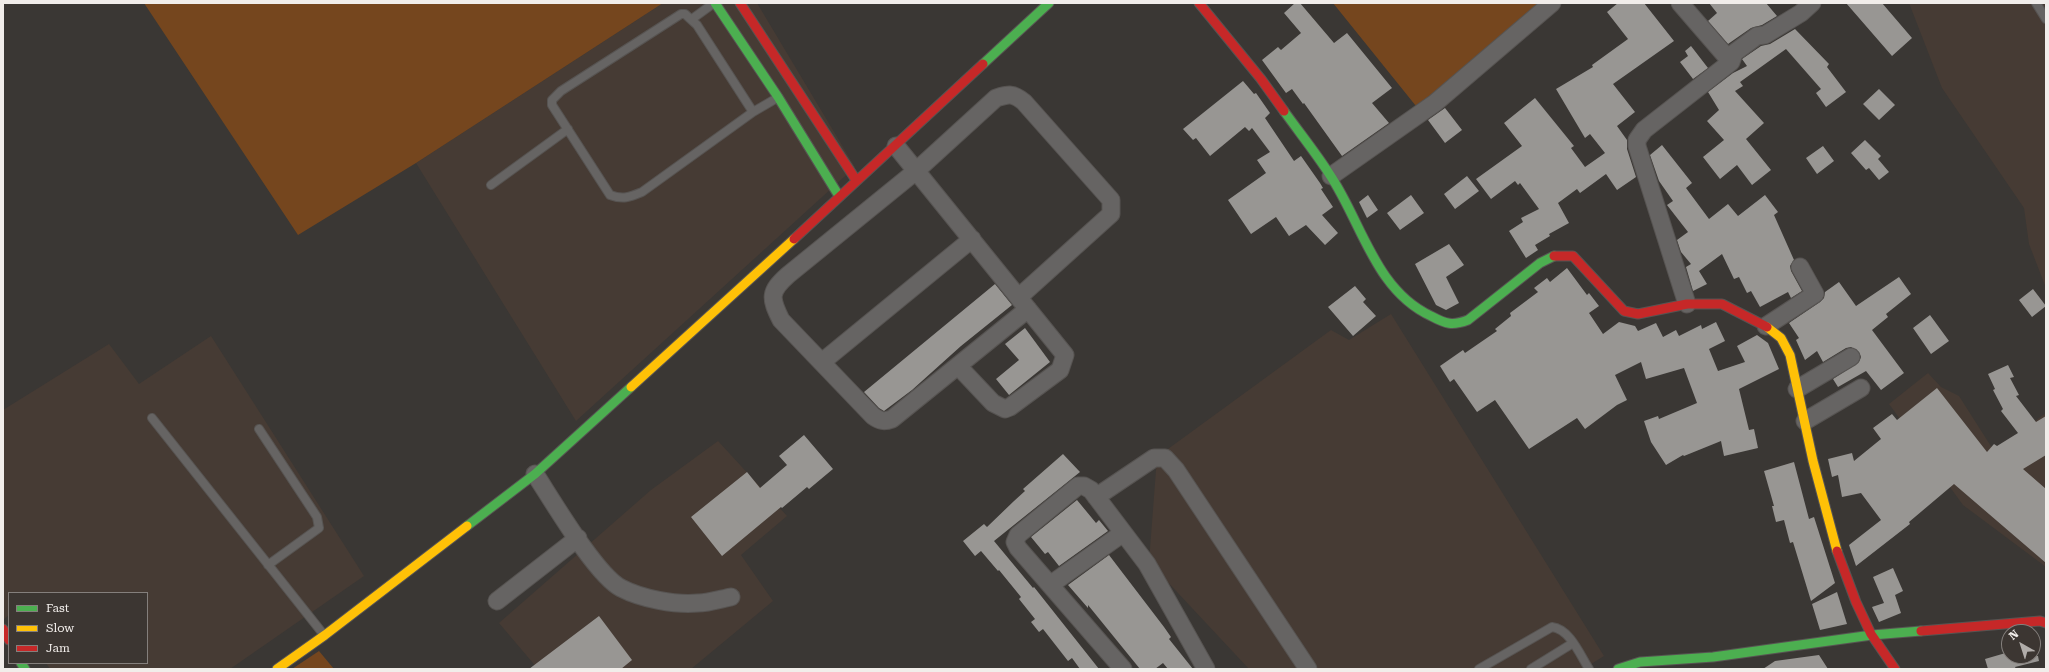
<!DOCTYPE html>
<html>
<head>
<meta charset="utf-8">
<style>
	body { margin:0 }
	#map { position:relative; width:2049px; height:672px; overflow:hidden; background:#3a3734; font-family:"Roboto Serif",serif }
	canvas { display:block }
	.frame { position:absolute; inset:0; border:4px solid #f1edea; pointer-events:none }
	.legend { position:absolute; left:8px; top:592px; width:140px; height:72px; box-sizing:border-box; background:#3c3632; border:1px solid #847f7c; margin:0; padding:5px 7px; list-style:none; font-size:12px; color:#f1edea }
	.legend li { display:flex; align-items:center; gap:8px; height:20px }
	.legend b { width:20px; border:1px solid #847f7c }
	.north { position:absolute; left:2001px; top:624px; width:40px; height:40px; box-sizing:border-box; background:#3c3632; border:1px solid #847f7c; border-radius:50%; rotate:321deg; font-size:11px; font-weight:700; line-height:16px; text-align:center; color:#f1edea }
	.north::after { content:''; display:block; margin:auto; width:14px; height:18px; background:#b1adaa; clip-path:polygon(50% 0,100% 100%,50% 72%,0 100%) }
</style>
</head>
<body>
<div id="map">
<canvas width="2049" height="672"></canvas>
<div class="frame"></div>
<ul class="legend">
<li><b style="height:5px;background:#4caf50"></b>Fast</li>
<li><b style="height:5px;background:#ffc107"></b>Slow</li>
<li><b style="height:5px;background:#c62828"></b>Jam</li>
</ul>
<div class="north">N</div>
</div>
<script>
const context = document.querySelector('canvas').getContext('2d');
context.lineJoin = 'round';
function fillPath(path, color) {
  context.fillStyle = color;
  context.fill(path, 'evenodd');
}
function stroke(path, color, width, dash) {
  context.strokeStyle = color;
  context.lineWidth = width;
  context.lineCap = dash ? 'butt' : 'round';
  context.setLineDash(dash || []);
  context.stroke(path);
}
fillPath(new Path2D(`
	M663 3H757L855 167 576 421 416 163Z
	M1909 3H2046V288L2029 244 2024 208 1942 88Z
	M1391 314 1604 656 1583 669H1249L1149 562 1157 457 1331 330 1349 340Z
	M211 336 364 576 230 669H50L46 663H147V593H9V615L3 620V410L109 344 139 384Z
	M1928 373 1941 387 1959 396 1994 451 2046 413V567L1963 505 1889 404Z
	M718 441 787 516 741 555 773 601 691 669H538L499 623 651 490Z`), '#463b34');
fillPath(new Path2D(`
	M144 3H663L416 163 298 235Z
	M1333 3H1542L1420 111Z
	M319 651 334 669H292Z`), '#75461e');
fillPath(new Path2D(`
	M1295 3H1300L1334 43 1347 33 1392 88 1372 103 1389 123 1342 156 1304 103 1303 104 1292 89 1286 93 1262 60 1278 47 1281 50 1301 33 1284 13Z
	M1618 3H1644L1674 41 1613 84 1635 112 1617 126 1627 140V149L1636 177 1617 190 1606 174 1580 193 1577 189 1558 203 1569 223 1549 234 1550 236 1535 245 1538 250 1526 258 1509 231 1523 222 1521 218 1539 209 1520 183 1518 185 1515 181 1491 199 1476 179 1522 146 1504 123 1535 98 1574 146 1571 148 1585 167 1605 153 1590 134 1585 138 1556 89 1593 67 1592 65 1628 39 1607 12Z
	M1709 3H1766L1777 16 1762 25 1751 28 1728 44 1708 21 1717 13Z
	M1846 3H1882L1912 38 1892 56Z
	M1795 29 1829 64 1827 67 1846 92 1826 107 1816 93 1821 89 1786 49 1740 82 1743 86 1735 91 1764 123 1746 139 1771 170 1752 185 1737 165 1720 179 1703 157 1724 140 1707 121 1719 110 1708 92 1733 73 1747 66 1742 59 1761 46 1770 44Z
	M1691 46 1708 68 1693 79 1680 62 1688 56 1685 51Z
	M1243 81 1254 94 1256 93 1270 113 1265 118 1294 161 1301 156 1320 183 1323 188 1321 189 1333 207 1322 215 1338 233 1325 245 1306 225 1289 236 1276 217 1251 234 1228 200 1266 173 1257 160 1270 152 1252 128 1249 131 1245 127 1210 156 1196 138 1193 140 1183 129Z
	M1879 89 1895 105 1879 120 1863 104Z
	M1445 108 1462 130 1445 143 1428 120Z
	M1865 140 1881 156 1878 159 1889 172 1879 180 1869 168 1866 170 1851 153Z
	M1662 145 1692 183 1686 188 1709 219 1728 204 1738 216 1765 195 1778 212 1774 215 1794 260 1790 266 1791 271 1802 291 1791 298 1788 292 1760 307 1751 291 1747 293 1739 277 1734 279 1722 254 1699 271 1707 284 1693 291 1686 267 1691 264 1681 252 1677 240 1688 232 1667 205 1673 201 1659 181 1650 155Z
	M1823 146 1834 161 1817 174 1806 158Z
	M1467 176 1479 191 1455 209 1444 194Z
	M1368 195 1378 210 1367 218 1359 202Z
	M1411 195 1424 213 1400 230 1387 213Z
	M1449 244 1464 265 1446 277 1459 303 1446 310 1436 305 1415 264Z
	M1567 268 1587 295 1589 293 1599 306 1589 313 1603 334 1619 322 1635 326 1638 331 1656 323 1663 337 1676 330 1679 336 1701 325 1702 329 1716 322 1725 341 1709 349 1718 371 1745 362 1737 346 1757 335 1768 343 1779 369 1739 389 1749 430 1754 429 1758 448 1724 456 1721 441 1684 456 1683 455 1666 465 1651 442 1644 421 1658 416 1659 419 1697 403 1684 368 1646 379 1641 362 1615 375 1627 400 1617 405 1585 429 1577 418 1529 449 1495 400 1477 412 1454 379 1450 382 1440 366 1463 350 1465 353 1497 331 1495 329 1511 316 1510 313 1538 292 1534 288 1547 278 1550 282Z
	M1899 277 1911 294 1886 314 1888 317 1872 330 1904 373 1881 390 1866 371 1838 387 1833 379 1859 362 1861 357 1859 352 1851 347 1846 348 1823 362 1817 351 1805 360 1796 340 1799 338 1789 323 1820 302 1824 298 1825 292 1839 282 1856 306Z
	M995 284 1012 305 961 346 912 390 884 411 879 408 864 392Z
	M1355 286 1366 299 1363 302 1376 316 1353 336 1328 307Z
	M2033 289 2046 306 2032 317 2019 300Z
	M1930 315 1949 341 1931 354 1913 328Z
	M1025 328 1050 362 1009 395 996 379 1019 360 1005 344Z
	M2008 365 2014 377 2010 378 2019 395 2016 396 2036 422 2046 416V455L2023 469 2046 489V563L1954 484 1909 522 1910 524 1856 566 1849 545 1881 520 1861 493 1842 497 1838 475 1832 477 1828 459 1852 453 1854 461 1881 439 1873 428 1892 414 1897 420 1937 388 1987 452 1994 444 1997 446 2018 433 2001 411 2003 409 1993 390 1995 389 1988 374Z
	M804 435 833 469 809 489 807 487 782 508 781 507 722 556 691 517 747 472 760 488 787 465 779 456Z
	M1063 454 1080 472 994 541 1033 588 1034 587 1099 669H1080L1072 658 1068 661 1043 629 1039 632 1031 622 1035 619 1019 599 1021 597 999 570 998 571 981 551 975 556 963 541 984 524 987 527 1014 501 1025 491 1023 489Z
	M1794 462 1809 519 1814 517 1835 583 1811 601 1793 542 1790 543 1784 520 1776 522 1772 506H1774L1764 471Z
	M1077 500 1096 523 1099 520 1108 531 1059 566 1048 552 1045 554 1031 537Z
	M1109 555 1164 627 1171 637 1169 639 1193 669H1168L1163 663 1155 669H1140L1088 605V608L1068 585Z
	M1893 568 1903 591 1895 595 1901 613 1879 622 1872 607 1884 603 1873 577Z
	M1837 592 1847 624 1820 630 1812 604Z
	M599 616 632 660 621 669H529Z
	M2009 652V656H2038L2039 661 2015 667 2016 669H1988L1985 659Z
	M1819 655 1828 669H1763L1775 661Z`), '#989693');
const lane = new Path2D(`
	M2036 3 2046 19
	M692 19 714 3
	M753 112 697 25 685 14H681L561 91 552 100V105L610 195C623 200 630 197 642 192L753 112 777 98
	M491 185 568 129
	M152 418 324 635
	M259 429 317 517 319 528 268 565
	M1479 669 1552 627C1570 629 1580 655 1589 669
	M1531 669 1573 643`);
const street = new Path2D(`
	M1680 3 1731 62
	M896 146 1065 355 1060 370 1010 407 1005 409 993 403 959 367
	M1331 176 1435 103 1552 3
	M1019 297 1111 214V200L1024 102C1013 93 1009 94 996 98L916 171 788 275C769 292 770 298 781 320L873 416C880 421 884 422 892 419L1028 309
	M1687 304 1637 146V140L1644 130 1731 62 1734 53 1757 36 1765 35 1801 13 1812 3
	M1766 326 1815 294 1800 267
	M822 362 972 239
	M1797 389 1851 357
	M1805 421 1861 388
	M535 474C552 500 596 575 621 588 642 599 675 605 698 603 709 603 721 599 731 597
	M1096 497 1154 458H1165L1176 470 1308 669
	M1050 585 1123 533
	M497 601 578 538
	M1123 669 1018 548 1015 542 1018 535 1078 486H1084L1091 490 1147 564 1206 669`);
const fast = new Path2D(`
	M715 3 778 97 839 196
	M983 64 1049 3
	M1284 111C1299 132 1316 153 1330 175 1362 223 1375 290 1431 316 1446 324 1452 326 1468 320L1540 263 1554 256
	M467 526 535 474 631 387
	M21 663 25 669
	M1618 669 1640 662 1713 657 1872 635 1921 631`);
const slow = new Path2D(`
	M1767 327 1781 338 1790 355 1813 461 1837 551
	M631 387 794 239
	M277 669 325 635 467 526`);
const jam = new Path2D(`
	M740 3 856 180
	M1199 3 1261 79 1284 111
	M794 239 983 64
	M1554 256H1573L1624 311 1638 314 1687 304H1722L1767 327
	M1837 551 1856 602 1871 634 1895 669
	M3 629 9 640
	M1921 631 2040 621 2046 623`);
stroke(lane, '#575452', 10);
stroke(street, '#575452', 19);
stroke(fast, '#575452', 11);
stroke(slow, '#575452', 11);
stroke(jam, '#575452', 11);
stroke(lane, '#666463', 8);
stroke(street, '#666463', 17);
stroke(fast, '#4caf50', 9);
stroke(slow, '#ffc107', 9);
stroke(jam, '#c62828', 9);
</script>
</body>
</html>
